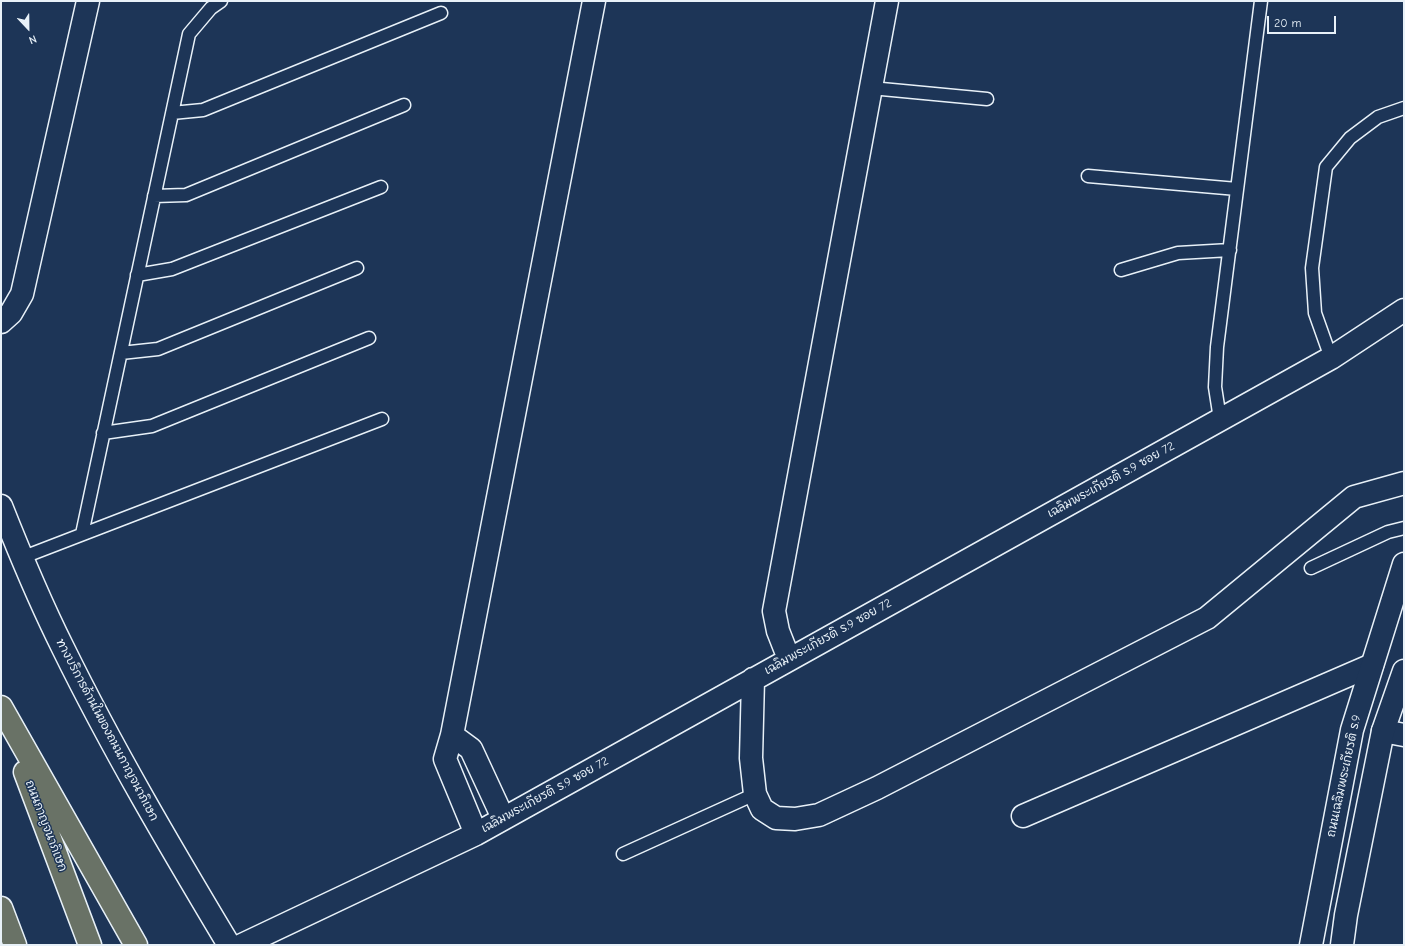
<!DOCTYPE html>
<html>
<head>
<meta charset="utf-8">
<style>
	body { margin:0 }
	#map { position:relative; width:1405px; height:946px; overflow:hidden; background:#1d3557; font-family:"Comic Neue",sans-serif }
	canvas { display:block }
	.frame { position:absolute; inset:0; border:2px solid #e8f1f8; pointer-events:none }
	.north { position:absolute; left:8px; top:8px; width:40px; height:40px; -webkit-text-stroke:3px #1d3557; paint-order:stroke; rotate:158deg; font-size:11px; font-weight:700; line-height:16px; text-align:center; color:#e8f1f8 }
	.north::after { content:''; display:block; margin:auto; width:14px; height:18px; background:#e8f1f8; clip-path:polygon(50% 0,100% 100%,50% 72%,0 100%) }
	.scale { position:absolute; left:1267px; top:16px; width:69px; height:18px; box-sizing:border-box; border:2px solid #e8f1f8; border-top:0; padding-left:5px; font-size:12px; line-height:14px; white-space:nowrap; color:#e8f1f8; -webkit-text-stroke:3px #1d3557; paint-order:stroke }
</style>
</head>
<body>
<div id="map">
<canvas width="1405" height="946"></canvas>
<div class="frame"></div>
<div class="north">N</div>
<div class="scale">20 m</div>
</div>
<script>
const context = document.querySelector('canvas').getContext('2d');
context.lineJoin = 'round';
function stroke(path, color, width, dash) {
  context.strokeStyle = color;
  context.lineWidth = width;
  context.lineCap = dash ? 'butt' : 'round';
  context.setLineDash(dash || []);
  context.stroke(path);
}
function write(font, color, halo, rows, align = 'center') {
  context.font = font + ' "Comic Neue","Playpen Sans Thai",sans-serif';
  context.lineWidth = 3;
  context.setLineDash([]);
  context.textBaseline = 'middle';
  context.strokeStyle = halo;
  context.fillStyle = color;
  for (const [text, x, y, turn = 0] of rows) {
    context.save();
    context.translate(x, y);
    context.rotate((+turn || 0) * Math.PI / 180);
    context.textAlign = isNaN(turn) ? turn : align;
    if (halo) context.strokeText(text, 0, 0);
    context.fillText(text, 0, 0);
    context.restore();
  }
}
const lane = new Path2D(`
	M871 88 987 99
	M172 113 203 110 441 13
	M1088 176 1237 189
	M154 196 186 195 404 105
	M1121 270 1178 253 1230 250
	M137 275 172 269 381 187
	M121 353 158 349 357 268
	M1331 358 1315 313 1312 268 1326 167 1350 138 1378 117 1404 108
	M1220 419 1215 387 1217 347 1261 1
	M103 433 152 426 369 338
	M82 534 189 34 211 8 221 1
	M21 558 382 419
	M1311 568 1388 532 1404 528
	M623 854 755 794`);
const street = new Path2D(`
	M1 322 11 313 22 294 88 1
	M789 659 778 631 774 611 887 1
	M753 679 751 758 755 794 762 809 776 818 795 819 819 815 877 788 1207 618 1354 497 1404 483
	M1383 731 1404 735
	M452 735 471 749 503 818
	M1023 816 1372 665
	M476 834 445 759 452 735 594 1
	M242 945 476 834 1331 358 1404 310`);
const secondary = new Path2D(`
	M1 506C20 554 40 602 63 648 113 750 171 848 229 945
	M1311 945 1352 730 1404 564
	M1342 945 1346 915 1383 731 1404 671`);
const highway = new Path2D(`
	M1 707 136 945
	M25 772 90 945
	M1 908 15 945`);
stroke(lane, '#e8f1f8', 15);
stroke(street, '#e8f1f8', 25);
stroke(secondary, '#e8f1f8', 25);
stroke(highway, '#e8f1f8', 25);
stroke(lane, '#1d3557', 12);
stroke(street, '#1d3557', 22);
stroke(secondary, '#1d3557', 22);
stroke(highway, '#697266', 22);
write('12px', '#e8f1f8', '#1d3557', [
	["เฉลิมพระเกียรติ ร.9 ซอย 72",1111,480,-29],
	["เฉลิมพระเกียรติ ร.9 ซอย 72",828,637,-29],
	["ทางบริการด้านในของถนนกาญจนาภิเษก",107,730,62],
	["ถนนเฉลิมพระเกียรติ ร.9",1344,776,-78],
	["เฉลิมพระเกียรติ ร.9 ซอย 72",545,795,-29],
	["ถนนกาญจนาภิเษก",46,826,69]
]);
</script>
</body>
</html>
